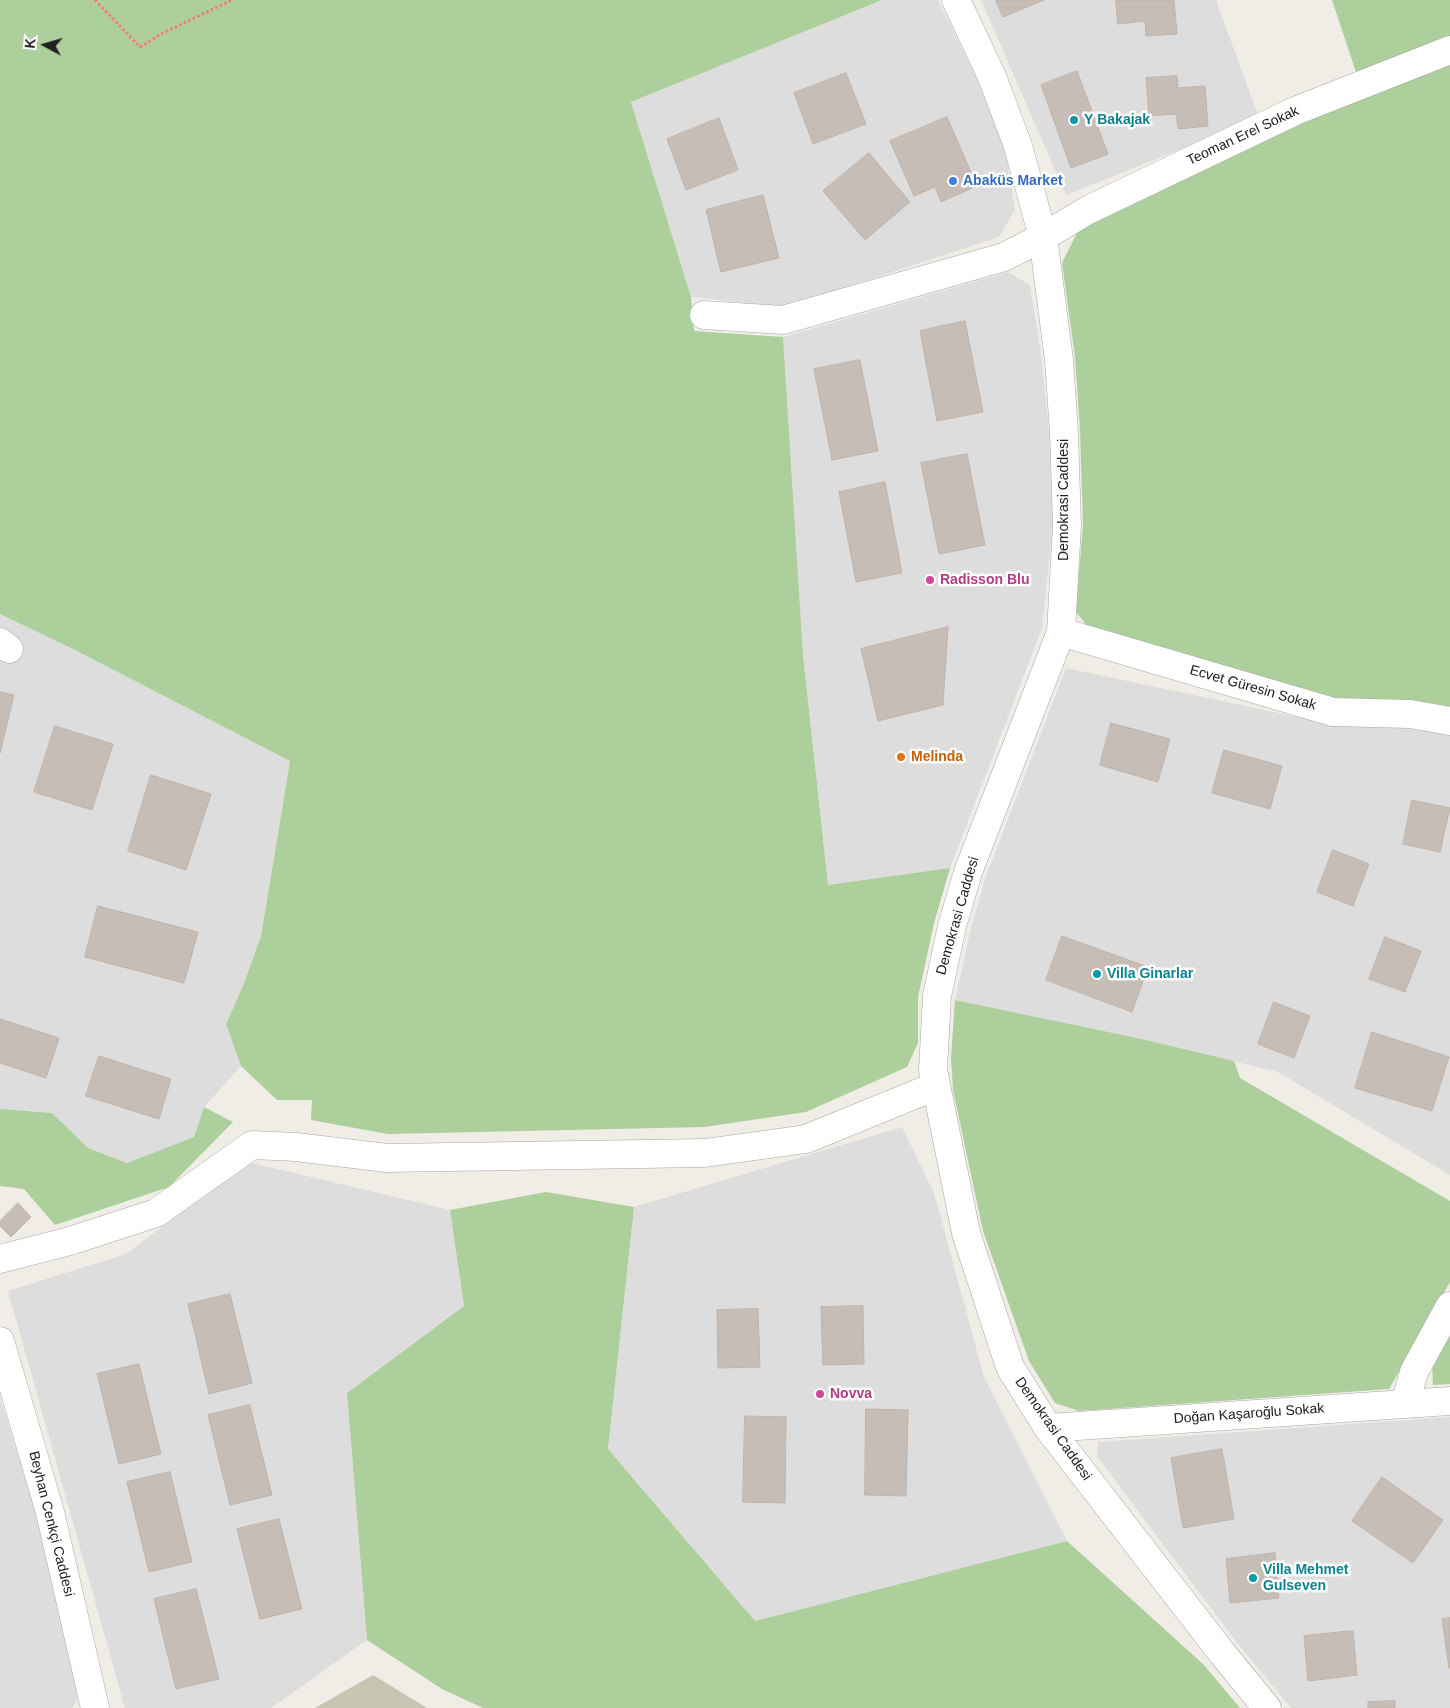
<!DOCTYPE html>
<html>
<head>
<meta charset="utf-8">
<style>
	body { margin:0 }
	#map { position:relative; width:1450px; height:1708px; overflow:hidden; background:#f0ede6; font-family:Helvetica,sans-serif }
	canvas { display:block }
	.north { position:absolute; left:20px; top:20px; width:50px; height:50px; -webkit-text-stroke:4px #fff; paint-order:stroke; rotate:276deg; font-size:14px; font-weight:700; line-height:20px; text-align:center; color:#202020 }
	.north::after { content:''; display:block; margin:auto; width:18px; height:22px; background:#202020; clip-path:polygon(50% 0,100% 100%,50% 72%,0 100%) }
</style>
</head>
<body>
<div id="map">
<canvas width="1450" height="1708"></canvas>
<div class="north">K</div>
</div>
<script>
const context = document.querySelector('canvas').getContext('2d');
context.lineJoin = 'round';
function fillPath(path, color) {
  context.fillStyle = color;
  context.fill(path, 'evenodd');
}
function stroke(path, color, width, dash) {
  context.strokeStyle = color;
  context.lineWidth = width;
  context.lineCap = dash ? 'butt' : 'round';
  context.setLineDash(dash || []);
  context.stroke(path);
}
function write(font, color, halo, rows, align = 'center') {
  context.font = font + ' Helvetica,sans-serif';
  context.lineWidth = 5;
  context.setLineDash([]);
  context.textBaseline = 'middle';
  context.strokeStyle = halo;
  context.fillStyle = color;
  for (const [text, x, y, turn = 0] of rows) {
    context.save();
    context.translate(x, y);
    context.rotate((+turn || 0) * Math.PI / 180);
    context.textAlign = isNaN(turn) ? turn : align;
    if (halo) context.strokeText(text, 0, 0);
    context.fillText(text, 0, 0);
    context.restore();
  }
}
fillPath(new Path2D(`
	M882 0H938L979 84 1006 153 1015 209 999 237 785 307 691 297 631 102Z
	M981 0H1216L1259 118 1066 195Z
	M1008 272 1030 285 1041 355 1049 433 1053 524 1042 628 950 868 828 885 803 655 783 337Z
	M0 614 75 650 290 761 261 936 243 986 226 1024 241 1066 204 1107 194 1137 127 1163 88 1148 52 1113 0 1109Z
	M1066 668 1331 724H1406L1450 732V1175L1278 1072 1142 1039 955 1000 970 932 985 879Z
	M902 1127 934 1193 984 1377 1067 1541 755 1621 608 1449 634 1207Z
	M248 1162 450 1210 464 1306 347 1393 367 1640 271 1708H125L8 1291 126 1254Z
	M0 1398 37 1516 85 1686 72 1708H0Z
	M1450 1417V1708H1291L1234 1639 1097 1456 1098 1442Z`), '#dedddd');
fillPath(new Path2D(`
	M373 1675 427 1708H315Z`), '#c5c5b2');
fillPath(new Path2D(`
	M0 0H882L631 102 691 297 694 331 783 337 803 655 828 885 950 868 934 923 918 997V1043L907 1067 806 1112 704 1127 388 1134 311 1120 312 1100H277L241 1066 226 1024 243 986 261 936 290 761 75 650 0 614Z
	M1332 0H1450V711L1333 701 1088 627 1076 612 1083 523 1080 430 1075 357 1062 263 1078 231 1092 220 1363 93Z
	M955 1000 1142 1039 1234 1061 1240 1078 1450 1201V1282L1389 1389 1079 1411 1055 1403 1029 1361 983 1231 953 1090 951 1058Z
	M204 1107 233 1122 169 1187 55 1225 24 1189 0 1186V1109L52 1113 88 1148 127 1163 194 1137Z
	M546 1192 634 1207 608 1449 755 1621 1067 1541 1203 1664 1240 1708H483L442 1689 367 1640 347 1393 464 1306 450 1210Z
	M1450 1331V1384L1433 1385 1432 1363Z`), '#accf9c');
const building = new Path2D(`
	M996 0H1044L1003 17Z
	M1116 0H1174L1177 34 1146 36 1145 21 1118 24Z
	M1077 71 1108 154 1071 168 1041 85Z
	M846 73 866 124 813 144 794 93Z
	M1177 76 1178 88 1205 86 1208 126 1178 129 1176 114 1149 116 1146 78Z
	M947 117 977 186 941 202 935 187 914 196 890 141Z
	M719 118 738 170 686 190 667 139Z
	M869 153 910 202 865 240 823 191Z
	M763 195 779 258 721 272 706 210Z
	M965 321 983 412 937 421 920 331Z
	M860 360 878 451 832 460 814 369Z
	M967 454 985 545 939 554 921 463Z
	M885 482 902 573 856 582 839 492Z
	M948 627 943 705 878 721 861 649Z
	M0 692 14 695 0 753Z
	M1111 723 1170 739 1158 782 1100 765Z
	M55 726 113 744 92 810 34 792Z
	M1224 750 1282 766 1270 809 1212 793Z
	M151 775 211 794 186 870 128 851Z
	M1412 800 1450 808 1440 852 1403 844Z
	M1333 850 1369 864 1353 906 1317 892Z
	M98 906 198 932 184 983 85 957Z
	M1062 936 1148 967 1132 1012 1046 980Z
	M1385 937 1421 951 1405 992 1369 979Z
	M1274 1002 1310 1016 1294 1058 1258 1044Z
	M0 1019 59 1038 46 1078 0 1063Z
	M1372 1032 1449 1057 1432 1111 1355 1088Z
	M99 1056 171 1079 159 1119 86 1096Z
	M18 1203 31 1217 11 1237 0 1226V1221Z
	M230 1294 252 1383 209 1394 188 1304Z
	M863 1306 864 1364 823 1365 821 1307Z
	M758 1309 760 1367 718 1368 717 1310Z
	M139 1364 161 1454 119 1464 97 1374Z
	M250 1405 272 1495 230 1505 208 1415Z
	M866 1409 908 1410 906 1496 865 1495Z
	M745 1416 786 1417 785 1503 743 1502Z
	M1222 1449 1234 1519 1183 1528 1171 1458Z
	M170 1472 192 1562 149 1572 127 1482Z
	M1382 1477 1443 1520 1413 1563 1352 1521Z
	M279 1519 302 1609 260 1619 237 1529Z
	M1275 1553 1279 1598 1230 1603 1226 1559Z
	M196 1589 219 1679 176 1689 154 1599Z
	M1450 1618V1668H1449L1442 1619Z
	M1353 1631 1357 1675 1308 1681 1304 1636Z
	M1395 1701V1708H1368V1702Z`);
fillPath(building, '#c5bdb6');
stroke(building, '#c2b4a9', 1);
const minor = new Path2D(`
	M956 0 993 79 1018 146 1043 237 1059 360 1064 433 1067 525 1061 632 968 872 952 926 937 996 933 1070 966 1233 1010 1367 1048 1428 1222 1653 1267 1708
	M704 315 783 320 1004 257 1043 237 1088 210 1295 111 1450 50
	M1061 632 1333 712 1410 714 1450 721
	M0 642 9 649
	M0 1259 70 1241 156 1213 252 1145 296 1147 387 1158 705 1153 806 1139 936 1086
	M0 1341 50 1512 95 1708
	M1405 1404 1414 1372 1450 1306
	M1048 1428 1450 1401`);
stroke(minor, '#a7a7a7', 29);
stroke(new Path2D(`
	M95 0 140 47 161 34 232 0`), '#f97b6f', 3, [2.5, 2.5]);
stroke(minor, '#fff', 28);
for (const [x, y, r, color] of [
	[1074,120,5,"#0f9aa8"],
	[953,181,5,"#3f7fe0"],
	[930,580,5,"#d1479c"],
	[901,757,5,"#e8710a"],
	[1097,974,5,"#0f9aa8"],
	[820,1394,5,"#d1479c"],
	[1253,1578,5,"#0f9aa8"]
]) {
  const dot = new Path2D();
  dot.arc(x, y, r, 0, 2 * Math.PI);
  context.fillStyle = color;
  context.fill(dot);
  stroke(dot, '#fff', 2);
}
write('bold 14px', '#0d838f', '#fff', [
	["Y Bakajak",1084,120],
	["Villa Ginarlar",1107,974],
	["Villa Mehmet",1263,1570],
	["Gulseven",1263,1586]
], 'left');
write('14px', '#202020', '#fff', [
	["Teoman Erel Sokak",1243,136,-25],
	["Demokrasi Caddesi",1064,500,-90],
	["Ecvet Güresin Sokak",1253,688,16],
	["Demokrasi Caddesi",958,916,-74],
	["Doğan Kaşaroğlu Sokak",1249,1414,-4],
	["Demokrasi Caddesi",1053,1429,55],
	["Beyhan Cenkçi Caddesi",51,1524,76]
]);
write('bold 14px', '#366cbe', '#fff', [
	["Abaküs Market",963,181]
], 'left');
write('bold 14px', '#b23c85', '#fff', [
	["Radisson Blu",940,580],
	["Novva",830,1394]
], 'left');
write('bold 14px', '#c56008', '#fff', [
	["Melinda",911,757]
], 'left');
</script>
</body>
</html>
